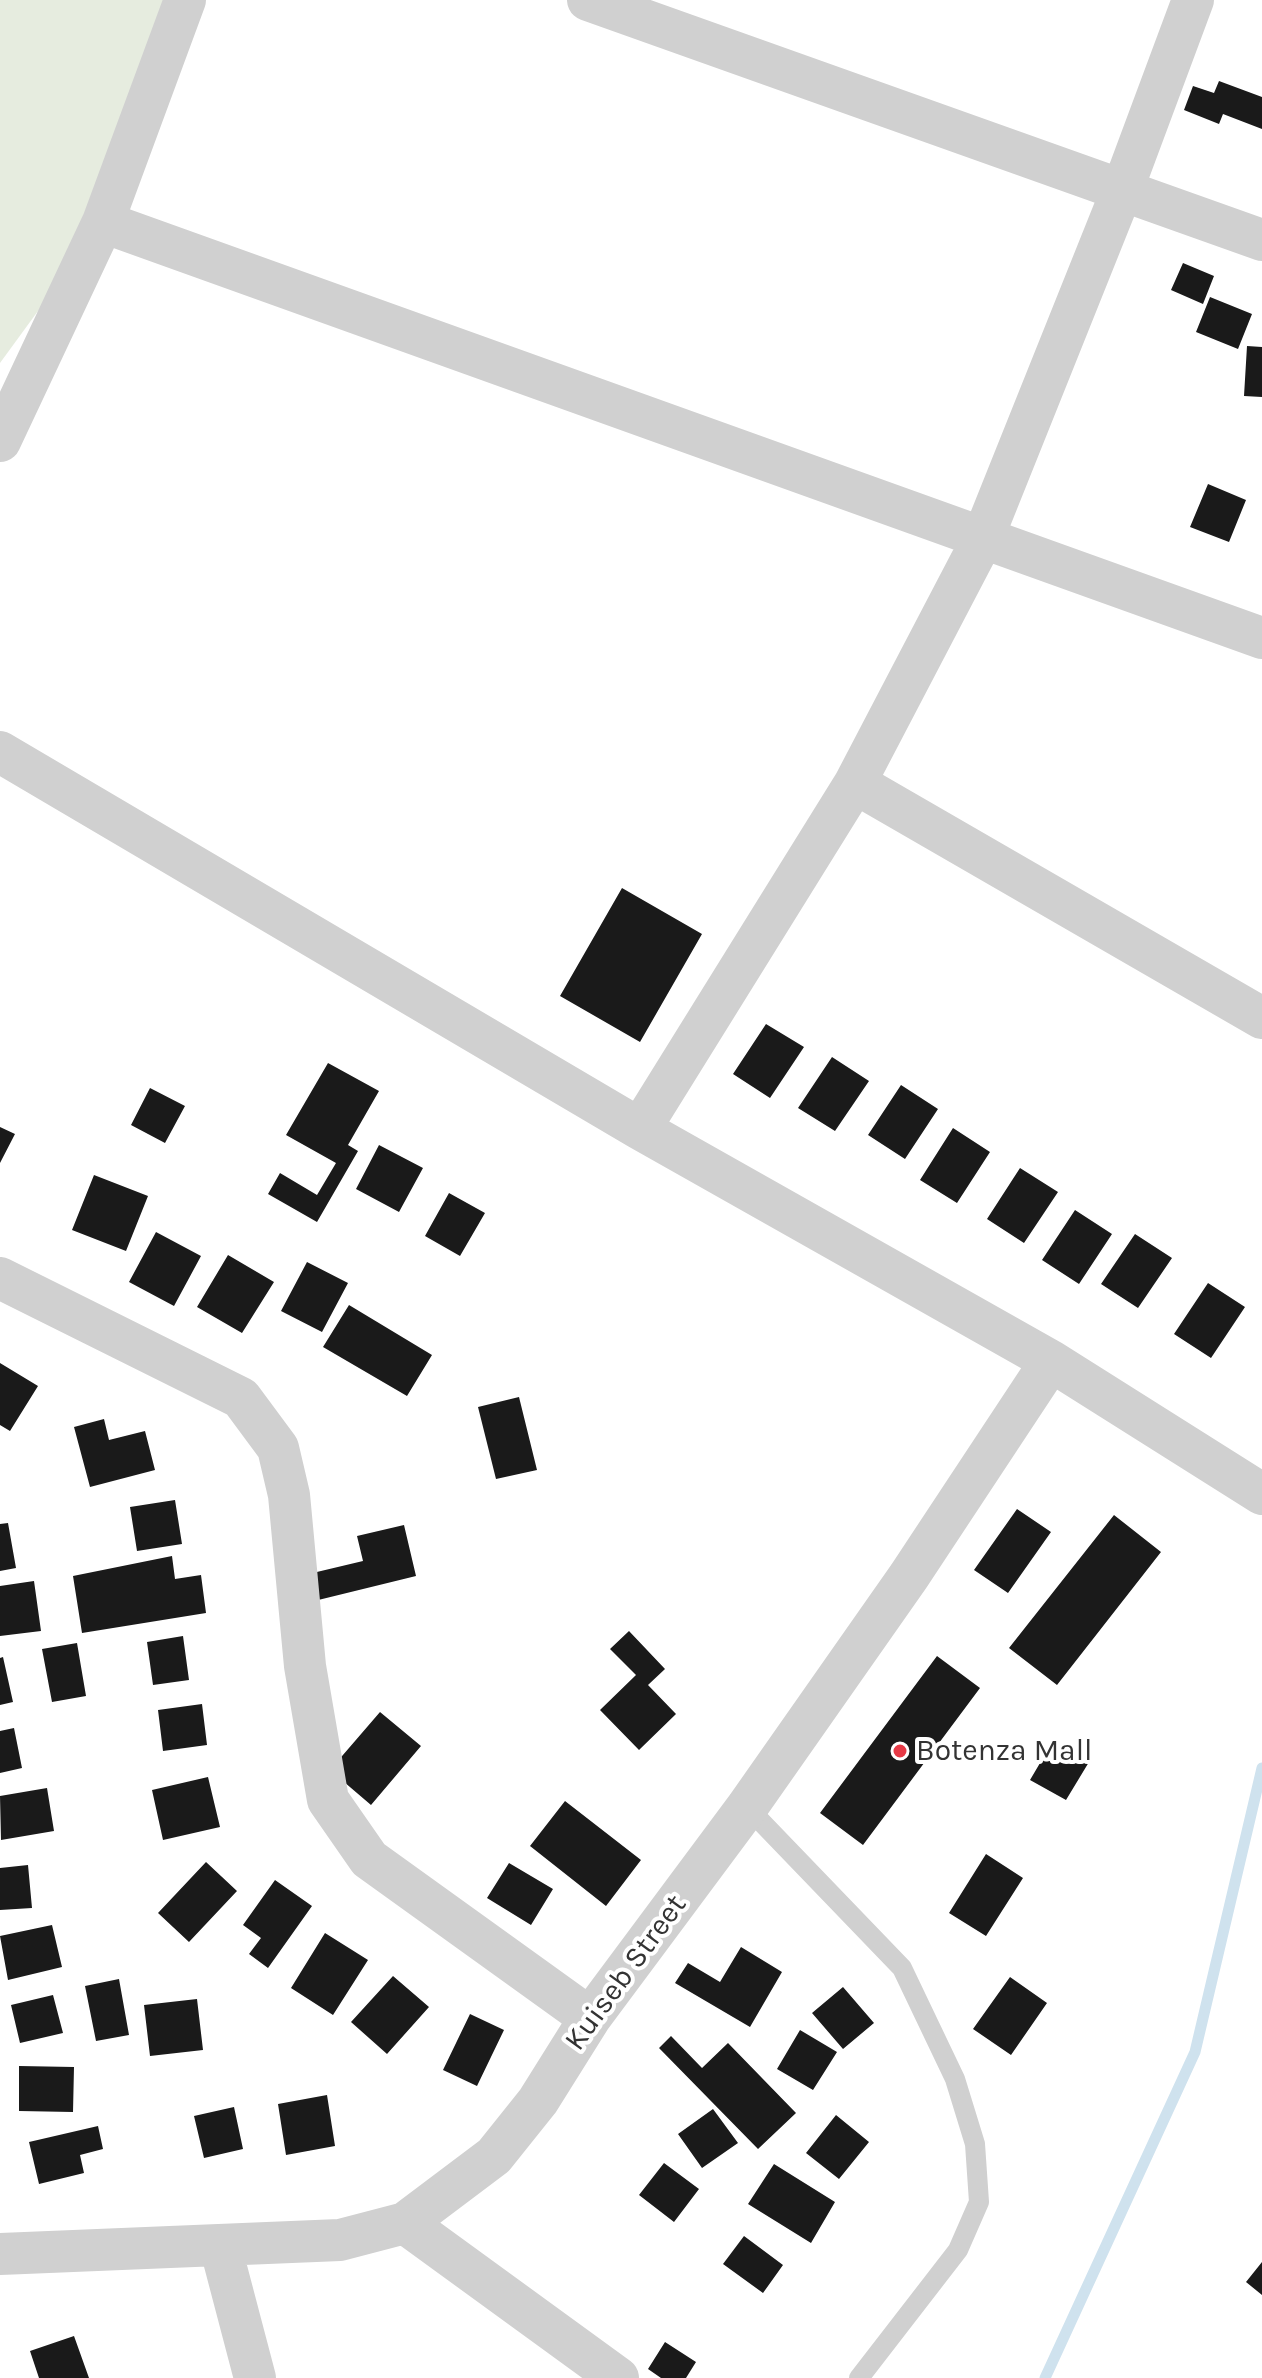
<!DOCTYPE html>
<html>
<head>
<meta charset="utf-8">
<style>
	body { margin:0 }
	canvas { display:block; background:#fff }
</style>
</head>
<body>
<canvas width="1262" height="2378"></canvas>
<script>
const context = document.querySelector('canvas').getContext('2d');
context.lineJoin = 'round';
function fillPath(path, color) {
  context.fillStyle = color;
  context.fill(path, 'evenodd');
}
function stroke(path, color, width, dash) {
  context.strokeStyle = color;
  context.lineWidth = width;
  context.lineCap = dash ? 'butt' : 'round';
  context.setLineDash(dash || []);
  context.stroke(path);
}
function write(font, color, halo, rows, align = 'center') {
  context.font = font + ' Karla,sans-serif';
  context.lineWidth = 8;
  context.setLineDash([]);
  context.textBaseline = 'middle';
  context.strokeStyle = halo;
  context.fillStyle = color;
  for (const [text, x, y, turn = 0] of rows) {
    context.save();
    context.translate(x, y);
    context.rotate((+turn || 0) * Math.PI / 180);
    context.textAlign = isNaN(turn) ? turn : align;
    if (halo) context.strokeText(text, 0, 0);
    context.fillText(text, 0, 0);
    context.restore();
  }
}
fillPath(new Path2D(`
	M0 0H185L103 222 0 363Z`), '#e6ecdf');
stroke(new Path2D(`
	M1045 2378 1195 2052 1262 1768`), '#cfe2ee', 11);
fillPath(new Path2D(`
	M1219 81 1262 97V129L1223 114 1219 124 1184 110 1193 86 1214 93Z
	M1183 263 1214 276 1203 304 1171 290Z
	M1210 297 1252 314 1238 349 1196 332Z
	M1247 346 1262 347V397L1244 396Z
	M1208 484 1246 500 1229 542 1190 527Z
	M622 888 702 934 640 1042 560 996Z
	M766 1024 804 1047 770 1098 733 1074Z
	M832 1057 869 1081 835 1131 798 1108Z
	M328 1063 379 1091 348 1145 358 1151 317 1222 268 1194 280 1173 317 1195 336 1163 286 1135Z
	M901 1085 938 1109 905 1159 868 1135Z
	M150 1088 185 1106 165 1143 131 1125Z
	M0 1127 15 1134 0 1163Z
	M953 1128 990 1152 957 1203 920 1180Z
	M379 1145 423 1168 399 1212 356 1189Z
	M1020 1168 1058 1192 1024 1243 987 1219Z
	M94 1175 148 1196 126 1251 72 1230Z
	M449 1193 485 1213 460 1256 425 1236Z
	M1075 1210 1112 1234 1079 1284 1042 1260Z
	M156 1232 201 1256 174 1306 129 1282Z
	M1135 1234 1172 1258 1138 1308 1101 1284Z
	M228 1255 274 1282 242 1333 197 1307Z
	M307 1262 348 1283 322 1332 281 1311Z
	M1208 1283 1245 1307 1211 1358 1174 1334Z
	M349 1305 432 1355 407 1396 323 1347Z
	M0 1363 38 1386 10 1431 0 1425Z
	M519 1397 537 1470 496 1479 478 1407Z
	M104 1419 109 1440 145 1431 155 1470 90 1487 74 1427Z
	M175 1500 182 1544 137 1551 130 1507Z
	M1017 1509 1051 1532 1008 1593 974 1570Z
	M1114 1515 1161 1552 1057 1685 1009 1648Z
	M8 1523 16 1568 0 1571V1524Z
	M404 1525 416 1576 306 1603 300 1576 363 1561 357 1536Z
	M172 1556 175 1579 201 1575 206 1613 82 1633 73 1576Z
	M34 1581 41 1631 0 1636V1586Z
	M629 1631 665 1669 648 1685 676 1714 639 1750 600 1710 636 1675 610 1649Z
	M183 1636 189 1680 153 1685 147 1642Z
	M77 1643 86 1696 52 1702 42 1649Z
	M937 1656 980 1688 863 1845 820 1813Z
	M3 1657 13 1702 0 1705V1658Z
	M202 1704 207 1745 163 1751 158 1710Z
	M380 1712 421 1746 371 1805 330 1770Z
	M14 1728 22 1768 0 1773V1731Z
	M1053 1741 1089 1762 1066 1800 1030 1780Z
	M208 1777 220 1827 163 1840 152 1790Z
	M47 1788 54 1831 1 1840 0 1796Z
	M565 1801 641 1860 606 1906 530 1846Z
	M986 1854 1023 1878 986 1936 949 1913Z
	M206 1862 237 1891 189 1942 158 1913Z
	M509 1863 553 1889 531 1925 487 1898Z
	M28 1865 32 1908 0 1910V1868Z
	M275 1880 312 1906 268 1968 249 1954 261 1938 243 1925Z
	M52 1925 62 1967 8 1980 0 1936Z
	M325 1933 368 1960 333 2015 291 1988Z
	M741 1947 782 1972 750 2027 675 1983 688 1963 720 1982Z
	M393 1976 429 2007 387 2054 351 2022Z
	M1010 1977 1047 2003 1011 2055 973 2029Z
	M119 1979 129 2035 96 2041 85 1986Z
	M843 1987 874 2023 843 2049 812 2013Z
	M53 1995 63 2033 20 2043 11 2005Z
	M197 1999 203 2050 150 2056 144 2005Z
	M470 2014 504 2030 477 2086 443 2070Z
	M800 2030 837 2052 813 2090 777 2069Z
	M671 2036 702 2068 728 2043 796 2113 758 2149 659 2048Z
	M19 2066 74 2067 73 2112 19 2111Z
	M327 2095 335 2146 286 2155 278 2104Z
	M234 2107 243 2149 204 2158 194 2116Z
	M713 2109 738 2143 702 2168 678 2134Z
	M836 2115 869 2142 839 2179 806 2153Z
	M98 2126 103 2149 80 2155 84 2173 39 2184 29 2142Z
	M664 2163 699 2189 674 2222 639 2195Z
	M774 2164 835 2202 811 2243 748 2204Z
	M744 2236 783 2265 763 2293 723 2264Z
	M1262 2262V2295L1246 2282Z
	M74 2336 89 2378H39L30 2351Z
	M665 2342 696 2362 686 2378H661L648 2369Z`), '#1a1a1a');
stroke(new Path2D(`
	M747 1807 902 1968 955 2079 975 2144 979 2202 958 2250 859 2378`), '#d0d0d0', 20);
stroke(new Path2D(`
	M588 0 1262 240
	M103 222 1262 638
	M0 441 103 222 185 0
	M0 752 640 1129 1051 1361 1262 1494
	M855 783 1262 1018
	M640 1129 855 783 982 540 1123 188 1193 0
	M0 1278 241 1398 278 1448 289 1495 305 1666 328 1800 369 1859 590 2018
	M405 2223 618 2378
	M220 2245 255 2378
	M0 2254 340 2240 405 2223 494 2156 538 2101 590 2018 747 1807 909 1576 1051 1361`), '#d0d0d0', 42);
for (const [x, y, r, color] of [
	[900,1751,8,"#e63946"]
]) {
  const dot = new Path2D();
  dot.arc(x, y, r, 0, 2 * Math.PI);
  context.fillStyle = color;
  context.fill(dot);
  stroke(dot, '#fff', 3);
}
write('30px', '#333', '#fff', [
	["Botenza Mall",916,1751]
], 'left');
write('30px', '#333', '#fff', [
	["Kuiseb Street",626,1973,-54]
]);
</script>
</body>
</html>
